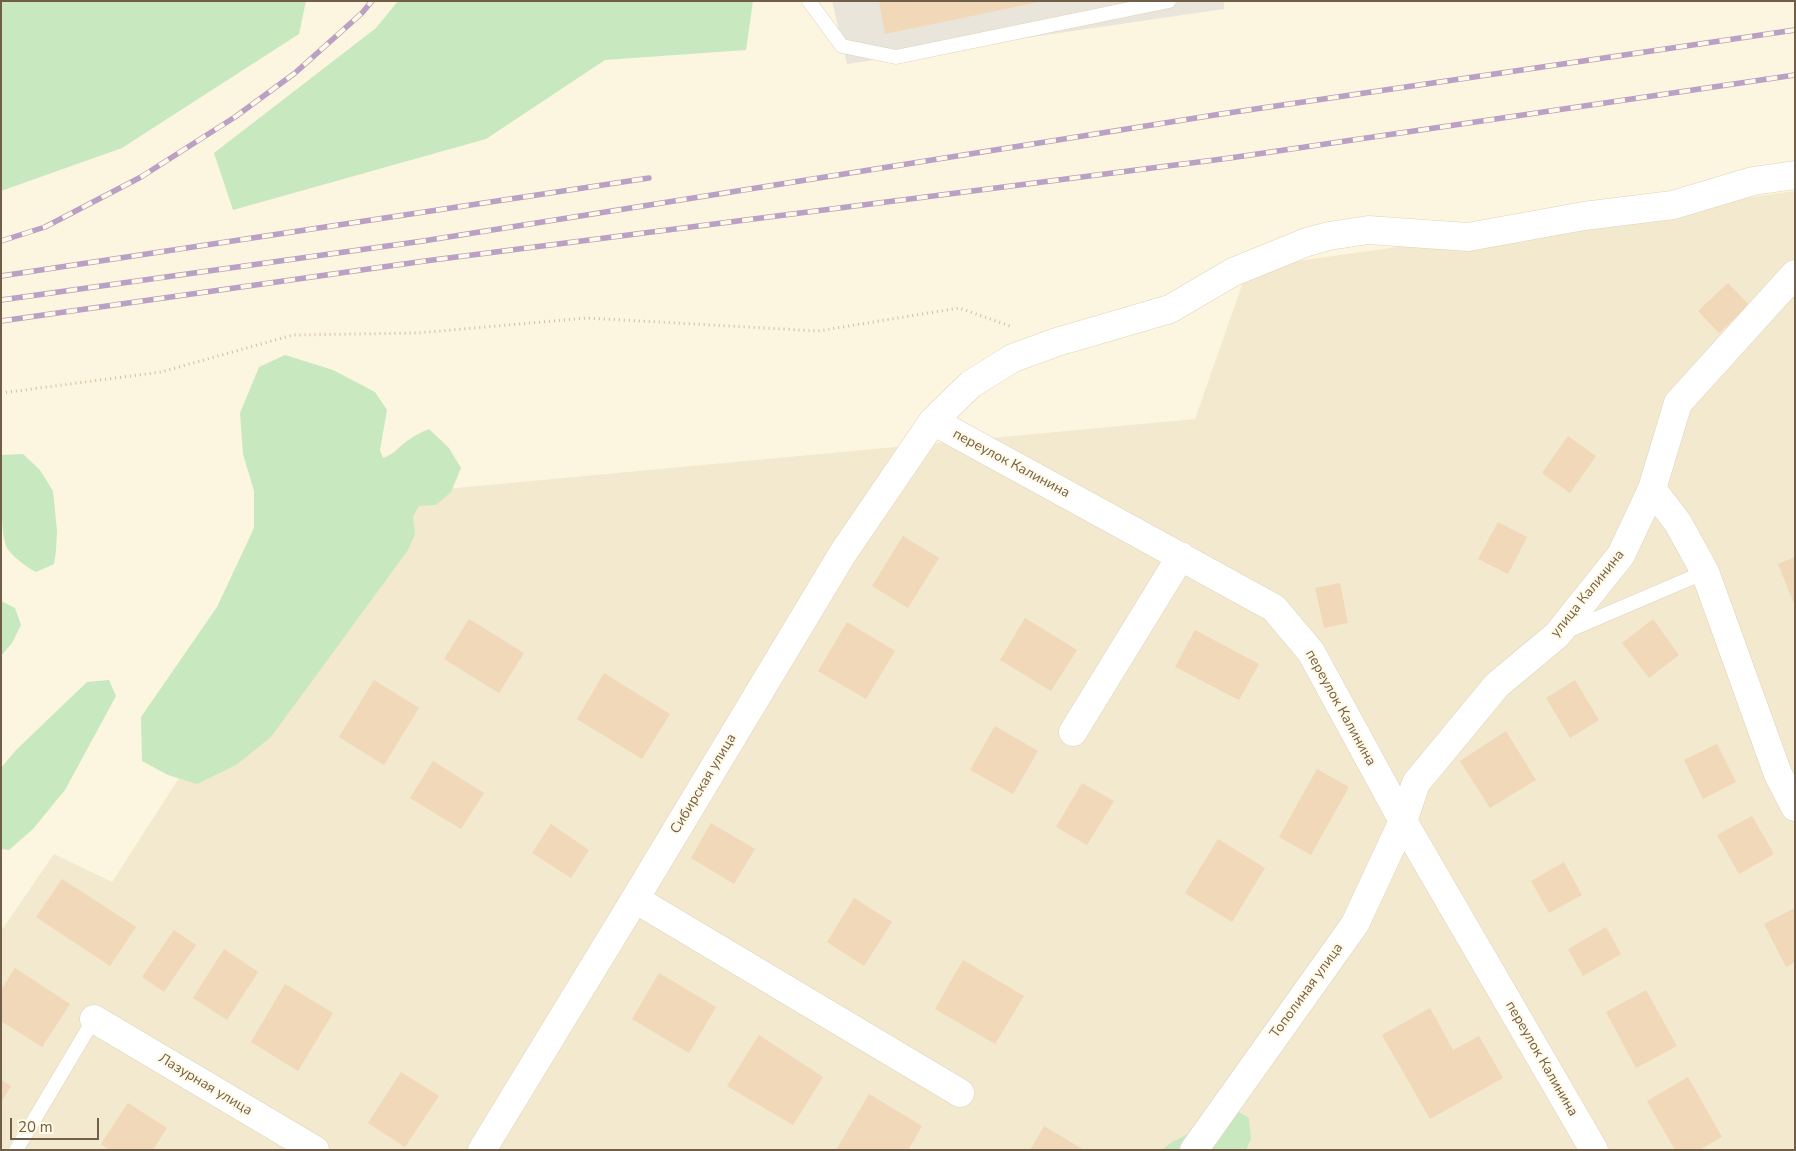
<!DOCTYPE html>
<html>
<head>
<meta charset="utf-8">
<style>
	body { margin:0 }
	#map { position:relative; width:1796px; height:1151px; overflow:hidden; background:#fcf6e0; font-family:"Nunito Sans",sans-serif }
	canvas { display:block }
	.frame { position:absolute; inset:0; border:2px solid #715e48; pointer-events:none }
	.scale { position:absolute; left:10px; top:1118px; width:89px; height:22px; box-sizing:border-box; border:2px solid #715e48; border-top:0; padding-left:6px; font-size:15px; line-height:18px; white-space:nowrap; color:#715e48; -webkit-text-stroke:4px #fff9e5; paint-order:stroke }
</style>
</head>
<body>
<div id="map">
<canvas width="1796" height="1151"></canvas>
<div class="frame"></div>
<div class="scale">20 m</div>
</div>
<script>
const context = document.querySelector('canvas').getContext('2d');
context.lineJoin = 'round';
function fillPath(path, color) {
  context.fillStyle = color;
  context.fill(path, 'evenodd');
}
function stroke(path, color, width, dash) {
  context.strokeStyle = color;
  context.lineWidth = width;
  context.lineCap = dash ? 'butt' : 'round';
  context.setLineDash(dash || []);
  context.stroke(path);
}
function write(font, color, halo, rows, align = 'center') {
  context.font = font + ' "Nunito Sans",sans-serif';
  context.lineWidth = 4;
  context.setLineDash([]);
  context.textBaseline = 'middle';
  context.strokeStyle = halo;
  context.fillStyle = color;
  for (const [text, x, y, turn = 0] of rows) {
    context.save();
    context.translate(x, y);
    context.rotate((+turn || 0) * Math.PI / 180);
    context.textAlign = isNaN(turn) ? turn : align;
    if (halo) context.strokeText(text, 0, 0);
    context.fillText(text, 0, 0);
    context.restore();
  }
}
fillPath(new Path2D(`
	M1795 191V1150H1V931L54 854 112 882 360 497 1195 419 1248 268Z`), '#f3e9ce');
fillPath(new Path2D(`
	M832 1H1224V9L847 64Z`), '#eae5db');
fillPath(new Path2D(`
	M1 1H306L299 34 122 148 1 191Z
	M398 1H753L746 50 605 60 486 139 233 210 214 153 376 28Z
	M285 355 333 370 375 392 387 410 380 450 383 458C394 455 400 445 410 439 415 435 422 432 429 429L449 448 461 468 451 492 436 505 419 506 413 516 415 534 408 550 271 737 236 765 197 784 168 775 142 761 141 717 217 607 254 528V491L243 454 240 413 259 367Z
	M23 454 40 470 53 491 57 531 56 551 54 564 36 572C25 566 14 558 7 548 0 535 1 473 1 455Z
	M1 601 15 608 21 625 12 643 1 656Z
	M109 680 116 696 65 790 33 829 9 850 1 849V768L16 750 87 682Z
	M1235 1110 1249 1118 1251 1139 1246 1150H1162L1172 1142Z`), '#c8e8bf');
fillPath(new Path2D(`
	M879 1H1039V2L885 34Z
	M1728 283 1749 305 1719 333 1698 311Z
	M1568 436 1596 456 1570 493 1542 473Z
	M1498 522 1527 537 1508 574 1478 559Z
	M903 536 939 558 908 608 872 586Z
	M1795 557V606L1778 564Z
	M1340 583 1348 623 1324 628 1315 588Z
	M1025 618 1077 650 1051 691 1000 660Z
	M469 619 524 653 499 693 444 659Z
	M1653 619 1679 655 1649 678 1622 643Z
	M847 622 895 651 866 699 818 671Z
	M1195 630 1259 664 1239 700 1175 667Z
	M604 673 670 714 642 759 577 719Z
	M374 680 419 708 384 765 339 737Z
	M1575 680 1599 720 1570 738 1546 698Z
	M995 726 1038 751 1013 794 970 770Z
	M1506 731 1536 780 1490 808 1460 761Z
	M1717 744 1736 782 1703 799 1684 760Z
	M433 761 484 793 461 829 410 798Z
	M1317 769 1349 787 1311 855 1279 837Z
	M1082 783 1114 801 1087 845 1056 827Z
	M1752 816 1774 854 1739 874 1717 835Z
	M711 823 755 849 734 884 691 858Z
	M551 824 589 850 571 878 532 853Z
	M1218 839 1265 868 1232 922 1185 893Z
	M1564 862 1582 895 1549 913 1531 881Z
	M62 879 136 927 110 966 36 917Z
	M854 898 892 922 864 966 827 942Z
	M1795 908V962L1786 967 1764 924Z
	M1606 927 1621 954 1583 976 1568 949Z
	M174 930 196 945 164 992 142 977Z
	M224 949 258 972 227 1020 193 998Z
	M963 960 1024 996 995 1044 935 1009Z
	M15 968 70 1004 42 1047 1 1021V990Z
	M659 973 716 1007 689 1053 632 1019Z
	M285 984 333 1013 298 1071 251 1042Z
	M1646 990 1677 1046 1636 1068 1606 1012Z
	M1430 1008 1453 1050 1479 1036 1503 1078 1430 1119 1382 1035Z
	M759 1035 823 1077 793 1125 727 1086Z
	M401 1072 439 1096 405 1147 368 1123Z
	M1688 1077 1722 1137 1699 1150H1675L1647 1101Z
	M1 1080 11 1086 1 1103Z
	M869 1094 922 1126 908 1150H836Z
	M128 1103 167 1128 153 1150H109L101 1144Z
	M1044 1126 1084 1150H1030Z`), '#f0d8b8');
const lane = new Path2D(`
	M809 1 842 46 896 57 1169 1
	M1567 631 1705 572
	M16 1150 94 1019`);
const street = new Path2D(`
	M933 421 1274 608 1311 652 1403 821 1594 1150
	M1652 489 1678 523 1705 572 1778 774 1795 807
	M1073 732 1181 556
	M635 899 960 1093
	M94 1019 315 1150
	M1194 1150 1355 924 1403 821 1416 783 1497 685 1557 635 1621 555 1652 489 1678 403 1795 274`);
const secondary = new Path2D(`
	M482 1150 635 899 843 553 933 421 971 384 1013 358 1057 342 1170 309 1233 272 1307 242 1329 236 1368 230 1468 237 1584 216 1673 205 1753 181 1795 175`);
stroke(lane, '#dfd3bc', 15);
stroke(street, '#dfd3bc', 29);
stroke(secondary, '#e1d2b7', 29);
stroke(new Path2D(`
	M1 393 161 372 293 335 417 333 587 318 818 331 959 308 1013 327`), '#d5bc9b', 3, [1, 4]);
stroke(lane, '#fff', 14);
stroke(street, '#fff', 28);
stroke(secondary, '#fff', 28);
const rail = new Path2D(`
	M1 241 45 227 141 177 235 117 295 73 362 13 372 1
	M1 276 649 178
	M1 300 423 241 1221 114 1795 30
	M1 321 425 261 1230 158 1795 75`);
stroke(rail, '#b9a0c4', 5.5);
stroke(rail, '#fff9e5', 4, [11]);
write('14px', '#715e48', '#fff9e5', [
	["переулок Калинина",1011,464,28],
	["улица Калинина",1588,594,-51],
	["переулок Калинина",1340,708,61],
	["Сибирская улица",704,784,-59],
	["Тополиная улица",1307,991,-54],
	["переулок Калинина",1541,1059,60],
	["Лазурная улица",205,1085,31]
]);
</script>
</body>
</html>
